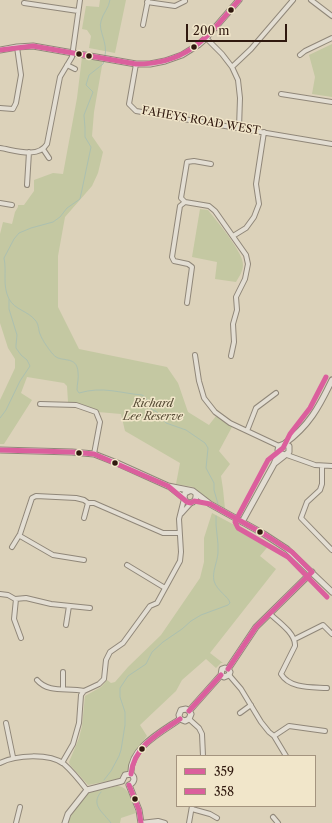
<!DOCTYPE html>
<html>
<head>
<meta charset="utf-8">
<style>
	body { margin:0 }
	#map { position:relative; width:332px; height:823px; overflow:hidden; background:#dcd2ba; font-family:"Libre Caslon Text",serif }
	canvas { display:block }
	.legend { position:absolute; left:176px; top:755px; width:140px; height:52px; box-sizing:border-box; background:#f1e6ca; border:1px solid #a4947f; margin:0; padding:5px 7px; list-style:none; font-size:12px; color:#30190f }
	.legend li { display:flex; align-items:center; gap:8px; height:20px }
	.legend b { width:20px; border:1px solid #a4947f }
	.scale { position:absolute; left:186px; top:24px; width:101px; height:18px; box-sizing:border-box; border:2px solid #30190f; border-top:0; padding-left:5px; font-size:12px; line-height:14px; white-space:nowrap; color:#30190f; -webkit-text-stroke:3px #f1e6ca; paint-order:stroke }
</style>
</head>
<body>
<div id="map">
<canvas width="332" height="823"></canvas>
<ul class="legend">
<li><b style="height:5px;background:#db5f9d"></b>359</li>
<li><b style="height:5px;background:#db5f9d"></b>358</li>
</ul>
<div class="scale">200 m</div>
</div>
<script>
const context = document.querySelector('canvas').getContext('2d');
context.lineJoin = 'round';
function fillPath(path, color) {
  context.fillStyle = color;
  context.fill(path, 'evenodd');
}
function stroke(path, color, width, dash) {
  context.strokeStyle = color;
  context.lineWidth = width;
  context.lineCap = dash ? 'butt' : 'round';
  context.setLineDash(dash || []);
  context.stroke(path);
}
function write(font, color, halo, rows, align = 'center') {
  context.font = font + ' "Libre Caslon Text",serif';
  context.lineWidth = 3;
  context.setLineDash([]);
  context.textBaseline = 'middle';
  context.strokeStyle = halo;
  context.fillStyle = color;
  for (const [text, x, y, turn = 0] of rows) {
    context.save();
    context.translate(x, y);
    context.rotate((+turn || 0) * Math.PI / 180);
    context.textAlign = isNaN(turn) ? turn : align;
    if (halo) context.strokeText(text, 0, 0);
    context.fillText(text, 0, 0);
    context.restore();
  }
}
fillPath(new Path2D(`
	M100 0H126L115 53 89 48 91 36 87 30 82 29 86 6 99 7Z
	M332 44V97L312 94 315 77 309 55Z
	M82 57 103 60 94 112 92 136 103 152 98 173 92 186 65 217 58 256V307L79 349 167 367 178 383 188 412 209 425 216 416 232 427 219 451 230 464 221 476 223 489 225 509 200 494 193 487 176 484 180 463 125 431 121 414 98 412 93 409 84 405 68 402 67 386 64 383 27 377 21 393 32 400 4 444H0V400L15 368V359L8 348 0 323V234L3 222 12 224 15 212 18 207V205H24L34 191V180L53 173 63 174 77 98Z
	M200 209 208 210C216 220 244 253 243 265 243 271 239 277 236 282L215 279 217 262 192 257Z
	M212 513 270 544 260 556 276 569 210 653 223 663H221L216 668 206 659 182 680 176 691 140 725 147 736 133 754 129 772 122 773 119 779 88 785 70 765 69 762 79 738 82 726 85 696 101 687 107 680 111 683 115 682 128 667 161 635 200 578 204 562V538Z
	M117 786C130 786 132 803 136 813L121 818 120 823H68L74 809 88 793Z`), '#c4c8a2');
stroke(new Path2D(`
	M105 56C108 42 98 31 101 21 103 13 109 8 110 0
	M104 61 103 64 89 75 86 85 93 92 84 115 85 128V137L91 147 80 199 67 208 60 217 53 222 31 228 19 233 14 239 4 258C7 272 2 285 9 299 15 310 28 311 35 320 39 324 38 329 40 334 41 337 44 342 46 345 49 349 53 356 58 358 67 361 77 358 78 372 79 378 77 384 77 390L79 393C103 386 119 393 142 395 147 398 149 403 151 409L157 412 166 423 186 430 205 443 208 448 206 468 214 483V490L218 504
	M0 418 6 410 20 381 30 366 27 360 21 355 16 348V345L17 335 9 309V300
	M104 780 111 771 119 756 121 750 125 725V712L120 697V688L128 676 146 664 152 652 163 642 182 629 191 621 201 615 228 605 230 603C229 597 217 591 214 581 212 572 217 563 218 553 219 541 215 528 216 516
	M101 792C90 805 103 812 111 823`), '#acc0b0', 1);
const minor = new Path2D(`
	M311 0 332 16
	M147 2 175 6 185 1
	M24 3 78 11
	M143 25 148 0
	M206 38 222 54 232 67 238 80 240 98 239 128
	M300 55 305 51 332 38
	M136 64 129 104 136 111 332 144
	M67 65 75 69
	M232 67 251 49 293 0
	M281 94 332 102
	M0 108 13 109 16 103 21 75 17 47
	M0 148C14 150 38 159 47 144L60 77 72 57 80 0
	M43 149 49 158
	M27 185 29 152
	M185 202 181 198 187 162 194 161 211 164
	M0 203 12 205
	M233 236 246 228 254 217 259 204 256 184 264 132
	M187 303 192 267 188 264 174 261 172 257 180 206 185 202 209 206 215 211 246 255 248 264 245 279 236 297 237 310 233 324 234 342 231 356
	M195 355 199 381 204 398 215 412 230 423 279 446
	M40 404 76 405 96 412 100 422 94 454
	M247 431 256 408 276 393
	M287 455 315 465 332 466
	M322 466V484L320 490 307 502 301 518 332 550
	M181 514 191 503
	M84 518 88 503
	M20 536 53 555 84 560
	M12 547 20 534 32 498 36 496 76 498 84 500 88 503H94L163 533H179
	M127 565 165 588
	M0 594 8 595 15 599 26 598 51 604 90 608
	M16 599 14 619 21 638
	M270 614C279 622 296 634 295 646L281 674C290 689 312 687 327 688
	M66 625 69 606
	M295 639 323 625 332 634
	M229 675 241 689 261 722 269 732 274 736 286 756
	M37 680C49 694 68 687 84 691
	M63 689V672
	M240 713 251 705
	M189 719 199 728 202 734 203 756
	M6 723 13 757
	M274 736 289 726 325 731
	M0 763C16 755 49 753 64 764 73 772 80 781 87 790
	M62 763 73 744 79 723 81 695 84 691 99 684 104 679 106 660 110 652 123 643 150 606 157 603 180 561 181 552 179 519 184 499
	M192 809 210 814 217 818
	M273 817 278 823
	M16 823 20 807
	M141 823 158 821 165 823
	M189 823 192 806`);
const tertiary = new Path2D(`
	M0 50 17 47 33 46 136 64H150L165 61 182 55 198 45 206 38 239 0
	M284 444C309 426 319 407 332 380
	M0 450 72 452 94 454 117 463 168 486 193 491 210 504 264 534 287 549 332 592
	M275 463 289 452V446L284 444 279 446 278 450 280 453 285 455
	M170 487 184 498
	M189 491 185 493 184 497C186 506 197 504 196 494
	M242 522 274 464 279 452
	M228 669 256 627 312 572
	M221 675 224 677 229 675 230 672 228 669
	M221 675 222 669 225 668 228 669
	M189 711 221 675
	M180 719 185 721 189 719 191 714 189 711
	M180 719 179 715 181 710 186 709 189 711
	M131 774C129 748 163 731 180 719
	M122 781 125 775 131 774
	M129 785 139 810 141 823
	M129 785C134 783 136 778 131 774
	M65 823 68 814 87 790 122 781`);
stroke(minor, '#908779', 6);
stroke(tertiary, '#908779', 7);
stroke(minor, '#e3ded3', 4);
stroke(tertiary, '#e3ded3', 5);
stroke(new Path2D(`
	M0 50 33 46 136 64C189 64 207 37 239 0
	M0 450 72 452 94 454 168 486 187 502 191 503 194 501 210 504 264 534 292 552 312 572
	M228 669 256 627 312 572
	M189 711 221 675
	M131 774C134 746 159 733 180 719
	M129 785 139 810 141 823`), '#db5f9d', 5);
stroke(new Path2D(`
	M326 377 310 408 290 434 283 448 268 460 235 522 238 528 288 557 327 597`), '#db5f9d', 5);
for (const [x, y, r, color] of [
	[231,10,3.5,"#30190f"],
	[194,47,3.5,"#30190f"],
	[79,54,3.5,"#30190f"],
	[89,56,3.5,"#30190f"],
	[79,453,3.5,"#30190f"],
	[115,463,3.5,"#30190f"],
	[260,532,3.5,"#30190f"],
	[142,749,3.5,"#30190f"],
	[135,799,3.5,"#30190f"]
]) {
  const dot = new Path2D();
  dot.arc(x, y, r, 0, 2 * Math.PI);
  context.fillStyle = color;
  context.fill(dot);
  stroke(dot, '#f1e6ca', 1.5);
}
write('11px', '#30190f', '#f1e6ca', [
	["FAHEYS ROAD WEST",201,121,10]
]);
write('italic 11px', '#564b35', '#f1e6ca', [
	["Richard",153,404],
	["Lee Reserve",153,417]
]);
</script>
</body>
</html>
